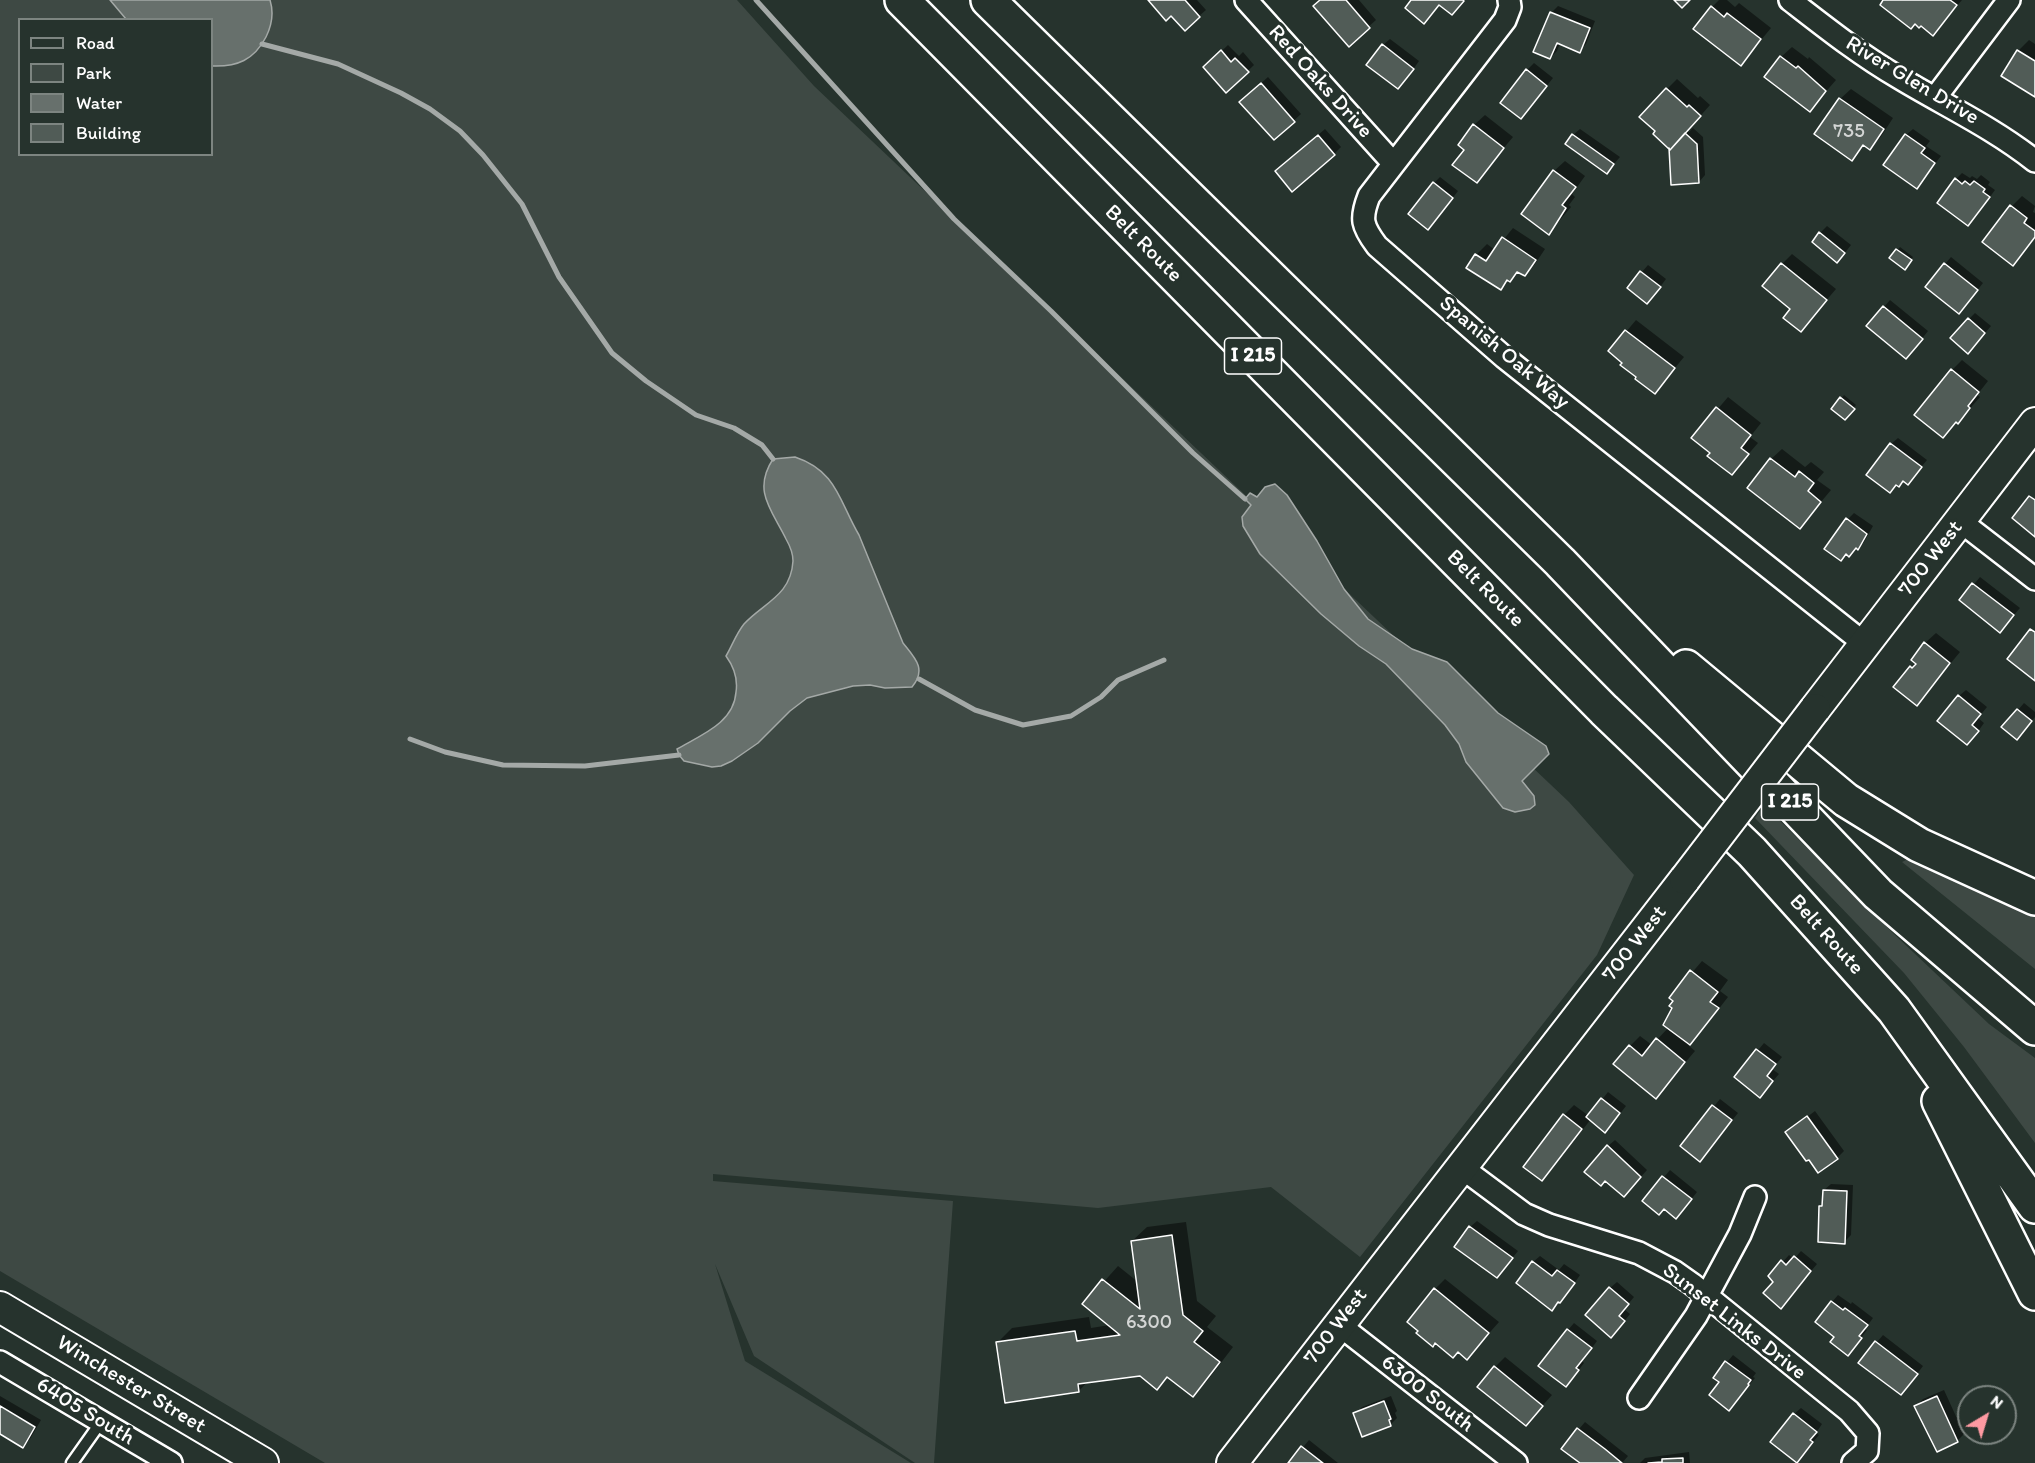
<!DOCTYPE html>
<html>
<head>
<meta charset="utf-8">
<style>
	body { margin:0 }
	#map { position:relative; width:2035px; height:1463px; overflow:hidden; background:#26332d; font-family:Itim,sans-serif }
	canvas { display:block }
	.legend { position:absolute; left:18px; top:18px; width:195px; height:138px; box-sizing:border-box; background:#26332d; border:2px solid #7d8581; margin:0; padding:8px 10px; list-style:none; font-size:18px; color:#fff }
	.legend li { display:flex; align-items:center; gap:12px; height:30px }
	.legend b { width:30px; border:2px solid #7d8581 }
	.north { position:absolute; left:1957px; top:1385px; width:60px; height:60px; box-sizing:border-box; background:#26332d; border:2px solid #7d8581; border-radius:50%; rotate:38deg; font-size:16px; font-weight:700; line-height:24px; text-align:center; color:#fff }
	.north::after { content:''; display:block; margin:auto; width:21px; height:27px; background:#ff9aa2; clip-path:polygon(50% 0,100% 100%,50% 72%,0 100%) }
</style>
</head>
<body>
<div id="map">
<canvas width="2035" height="1463"></canvas>
<ul class="legend">
<li><b style="height:8px;background:#26332d"></b>Road</li>
<li><b style="height:16px;background:#3e4944"></b>Park</li>
<li><b style="height:16px;background:#67706c"></b>Water</li>
<li><b style="height:16px;background:#515c57"></b>Building</li>
</ul>
<div class="north">N</div>
</div>
<script>
const context = document.querySelector('canvas').getContext('2d');
context.lineJoin = 'round';
function fillPath(path, color) {
  context.fillStyle = color;
  context.fill(path, 'evenodd');
}
function stroke(path, color, width, dash) {
  context.strokeStyle = color;
  context.lineWidth = width;
  context.lineCap = dash ? 'butt' : 'round';
  context.setLineDash(dash || []);
  context.stroke(path);
}
function write(font, color, halo, rows, align = 'center') {
  context.font = font + ' Itim,sans-serif';
  context.lineWidth = 6;
  context.setLineDash([]);
  context.textBaseline = 'middle';
  context.strokeStyle = halo;
  context.fillStyle = color;
  for (const [text, x, y, turn = 0] of rows) {
    context.save();
    context.translate(x, y);
    context.rotate((+turn || 0) * Math.PI / 180);
    context.textAlign = isNaN(turn) ? turn : align;
    if (halo) context.strokeText(text, 0, 0);
    context.fillText(text, 0, 0);
    context.restore();
  }
}
fillPath(new Path2D(`
	M0 0H737L814 86 1569 802 1634 875 1597 955 1360 1257 1271 1187 1098 1208 713 1174V1181L953 1201 934 1463H915L754 1356 715 1264 745 1361 911 1463H325L0 1271ZM20 20H212V154H20Z
	M1764 805 1894 934 1989 1024 2035 1058V1143L1964 1047 1904 973 1755 818Z
	M1912 857 2035 911V969L1902 862Z`), '#3e4944');
const water = new Path2D(`
	M110 0H270C274 13 272 25 266 37 254 60 237 67 212 66V20L126 19Z
	M795 457C837 471 839 501 859 535L903 643C915 658 927 669 912 687L885 688 870 685 853 686 807 698 790 711 758 743 732 761 721 766 712 767 684 761 679 755 677 749C701 735 734 723 736 692 738 679 734 667 726 656 732 646 736 634 744 624 763 603 791 596 793 561 793 553 790 546 786 539 772 510 752 491 773 459Z
	M1275 484 1287 495 1317 541 1344 589 1368 619 1412 649 1447 662 1498 713 1546 746 1549 754 1522 781 1534 796 1535 805 1530 809 1515 812 1503 808 1466 762 1459 744 1445 725 1386 664 1359 646 1321 614 1260 554 1243 526 1242 517 1251 505 1245 499 1250 493 1257 497 1265 487Z`);
fillPath(water, '#67706c');
stroke(water, '#a4a9a7', 1.5);
fillPath(new Path2D(`
	M1150 0H1197L1206 10 1199 16Z
	M1322 0H1359L1376 20 1349 44Z
	M1719 0H1727L1735 7 1739 3 1771 28 1741 64 1712 7Z
	M1885 0H1962L1933 34Z
	M1558 6 1595 21 1586 44 1579 51 1560 43 1557 51 1550 58 1551 13Z
	M1390 39 1419 61 1405 81 1383 45Z
	M2029 40 2035 44V95L2018 51Z
	M1228 45 1239 56 1243 52 1254 65 1227 91 1205 67Z
	M1792 47 1808 59 1809 57 1836 80 1810 110 1781 57Z
	M1534 63 1553 78 1521 118 1527 70Z
	M1268 77 1301 114 1275 138 1248 95Z
	M1677 79 1698 98 1700 96 1710 105 1687 131 1689 132 1693 128 1703 137 1705 175 1699 182 1657 131 1667 89Z
	M1851 89 1893 118 1880 138 1870 148 1865 145 1852 159 1840 99Z
	M1485 115 1513 137 1476 181 1466 149 1474 125Z
	M1325 129 1341 147 1334 154 1283 165Z
	M1580 129 1620 157 1607 172 1573 135Z
	M1913 129 1930 141 1926 146 1941 156 1917 187 1906 135Z
	M1565 161 1585 176 1572 194 1575 197 1569 205 1571 207 1549 233 1523 213 1554 171Z
	M1962 173 1970 178 1972 176 1977 179 1981 175 1990 182 1988 185 1995 190 1975 217 1956 179Z
	M1440 177 1458 191 1435 221 1434 183Z
	M2022 196 2035 206 2033 212 2035 213V238L2013 264 2012 206Z
	M1827 226 1851 245 1844 254 1820 233Z
	M1513 228 1545 249 1535 264 1525 275 1519 271 1500 288 1468 267 1476 255 1487 244 1495 250Z
	M1900 247 1913 257 1907 265 1891 258Z
	M1792 254 1836 289 1801 330 1792 309 1782 264Z
	M1951 257 1983 283 1965 306 1945 264Z
	M1648 265 1666 279 1654 295 1629 287Z
	M1890 300 1928 331 1913 350 1884 307Z
	M1975 313 1991 326 1975 345 1969 319Z
	M1636 320 1684 357 1655 392 1625 362 1610 351Z
	M1962 360 1988 381 1977 395 1980 397 1958 422 1952 370Z
	M1844 395 1856 405 1848 415 1833 408Z
	M1728 397 1761 423 1750 437 1758 443 1732 473 1712 452 1694 437Z
	M1898 438 1927 460 1908 483 1904 480 1899 485 1897 484 1891 444Z
	M1782 449 1805 467 1811 462 1824 472 1817 480 1831 490 1800 527 1771 459Z
	M1854 513 1873 526 1864 542 1858 548 1848 519Z
	M1980 577 2020 608 2000 631 1961 600Z
	M1936 633 1960 652 1917 704 1911 667 1916 662 1925 643Z
	M1966 690 1987 707 1978 718 1984 723 1974 737 1959 696Z
	M2024 703 2035 712V717L2023 731 2018 710Z
	M1702 961 1728 980 1720 991 1728 997 1700 1033 1688 1045 1695 1051 1656 1097 1630 1046 1640 1036 1652 1045 1669 1027 1675 1000 1671 997Z
	M1764 1043 1782 1057 1772 1069 1779 1074 1766 1089 1736 1077Z
	M1608 1092 1626 1106 1612 1124 1605 1131 1591 1119 1552 1169 1542 1179 1564 1115 1574 1105 1589 1116Z
	M1720 1099 1738 1113 1700 1160 1682 1146Z
	M1815 1111 1844 1151 1837 1158 1787 1132Z
	M1615 1140 1647 1170 1631 1188 1606 1179 1608 1146Z
	M1670 1170 1697 1192 1683 1210 1664 1207 1644 1201Z
	M1831 1184 1853 1185 1851 1235 1844 1242 1821 1207 1824 1204V1190Z
	M1477 1221 1518 1251 1497 1277 1470 1227Z
	M1186 1222 1197 1301 1216 1316 1207 1327 1233 1347 1207 1381 1192 1395 1168 1376 1157 1388 1140 1374 1088 1381 1079 1391 998 1342 1012 1328 1089 1317 1091 1328 1110 1325 1084 1304 1118 1266 1138 1282 1132 1241 1147 1227Z
	M1801 1251 1817 1264 1781 1307 1775 1282 1770 1276 1789 1255 1794 1259Z
	M1540 1256 1559 1270 1564 1264 1580 1275 1567 1294 1552 1309 1533 1262Z
	M1445 1279 1499 1322 1467 1358 1435 1289Z
	M1617 1282 1634 1297 1624 1309 1630 1314 1618 1329 1610 1288Z
	M1838 1295 1851 1304 1852 1302 1873 1318 1865 1329 1867 1330 1854 1347 1836 1336 1832 1302Z
	M1574 1323 1597 1341 1582 1361 1584 1363 1572 1379 1568 1330Z
	M1883 1335 1923 1366 1908 1386 1860 1362Z
	M1733 1355 1756 1373 1753 1377 1755 1378 1729 1409 1721 1382 1715 1377Z
	M1505 1357 1552 1395 1526 1424 1495 1367Z
	M1944 1390 1964 1434 1957 1441 1916 1406 1923 1399Z
	M0 1396 41 1420 30 1439 23 1446 0 1432Z
	M1391 1396 1397 1411 1395 1413 1397 1418 1390 1425 1355 1414 1362 1407Z
	M1801 1408 1822 1424 1816 1433 1819 1435 1797 1461 1794 1414Z
	M1585 1422 1628 1456 1622 1463H1582L1563 1448Z
	M1309 1440 1338 1463H1290Z
	M1689 1452 1690 1463H1640L1645 1458Z`), '#0007');
stroke(new Path2D(`
	M756 0 954 219 1051 311 1193 453 1245 499
	M262 44 338 64 401 93 430 109 460 131 483 155 522 204 559 277 612 353 646 381 696 415 734 428 762 445 773 459
	M919 679 975 710 1023 725 1071 716 1101 697 1118 680 1164 660
	M410 739 445 752 503 765 585 766 679 755`), '#a4a9a7', 5);
const building = new Path2D(`
	M1148 0H1185L1200 17 1185 31 1171 16 1166 21Z
	M1320 0H1346L1370 28 1349 47 1313 6Z
	M1411 0H1463L1464 1 1452 15 1439 5 1424 24 1405 8Z
	M1674 0H1690L1682 8Z
	M1883 0H1950L1957 5 1933 36 1921 26 1919 28 1915 24 1911 29 1880 5Z
	M1711 6 1724 17 1727 13 1761 39 1741 66 1693 29Z
	M1550 12 1590 28 1580 53 1557 43 1550 59 1533 52Z
	M1382 44 1414 69 1398 89 1366 65Z
	M1221 50 1231 62 1235 58 1249 72 1226 93 1203 67Z
	M2017 50 2035 61V97L2001 76Z
	M1780 56 1796 68 1798 66 1826 91 1810 112 1764 77Z
	M1526 69 1547 86 1521 119 1500 103Z
	M1261 83 1295 122 1274 140 1239 102Z
	M1666 88 1687 107 1689 105 1701 116 1670 150 1653 134 1655 131 1639 117Z
	M1839 98 1884 129 1870 150 1863 145 1852 161 1814 134Z
	M1473 124 1504 148 1477 183 1452 165 1464 150 1458 145Z
	M1685 133 1697 144 1699 183 1671 185 1669 148 1670 150Z
	M1572 134 1614 164 1607 174 1565 144Z
	M1905 134 1925 148 1921 153 1935 163 1917 189 1883 165Z
	M1318 135 1335 155 1292 192 1275 171Z
	M1553 170 1576 187 1562 205 1566 208 1549 235 1521 214Z
	M1955 178 1962 184 1965 181 1970 185 1974 181 1985 189 1983 192 1990 197 1968 226 1937 203Z
	M1433 182 1453 198 1428 230 1408 214Z
	M2010 205 2027 218 2024 223 2035 231V237L2013 266 1982 242Z
	M1819 232 1845 253 1837 263 1812 242Z
	M1502 237 1536 260 1525 276 1517 272 1510 282 1507 280 1501 290 1466 268 1475 254 1486 261Z
	M1896 249 1912 260 1905 270 1889 258Z
	M1781 263 1827 300 1801 332 1783 318 1790 309 1762 286Z
	M1944 263 1978 290 1959 314 1925 287Z
	M1640 271 1661 287 1647 304 1627 288Z
	M1883 306 1923 339 1906 359 1866 326Z
	M1968 318 1985 333 1968 354 1950 338Z
	M1625 330 1675 368 1655 394 1635 379 1636 377 1620 365 1622 363 1608 351Z
	M1951 369 1979 392 1968 406 1970 408 1958 424 1956 422 1943 438 1914 415Z
	M1840 397 1855 409 1845 420 1831 409Z
	M1716 407 1751 435 1741 448 1749 454 1732 475 1707 456 1710 453 1691 438Z
	M1890 443 1922 467 1908 485 1903 481 1899 487 1896 485 1890 493 1866 475Z
	M1770 458 1795 477 1799 471 1814 483 1808 491 1821 502 1800 529 1747 488Z
	M2029 496 2035 500V537L2012 518Z
	M1846 518 1867 534 1858 550 1856 548 1849 557 1846 554 1841 561 1824 549Z
	M1972 583 2014 615 2000 633 1959 600Z
	M2030 629 2035 632V681L2007 659Z
	M1924 642 1950 663 1917 706 1893 687 1910 666 1912 668 1916 664 1911 660Z
	M1958 695 1981 714 1972 725 1979 731 1967 745 1937 721Z
	M2017 709 2032 721 2017 740 2001 727Z
	M1690 970 1718 992 1710 1002 1719 1008 1690 1045 1663 1025 1672 1008 1669 1006 1673 1001 1669 998Z
	M1656 1038 1685 1062 1656 1099 1613 1064 1629 1045 1642 1056Z
	M1756 1049 1776 1064 1767 1076 1773 1081 1760 1098 1734 1077Z
	M1601 1098 1620 1113 1605 1133 1586 1117Z
	M1712 1105 1732 1120 1700 1162 1680 1146Z
	M1563 1114 1582 1129 1542 1181 1523 1167Z
	M1807 1116 1838 1159 1818 1173 1809 1160 1806 1161 1785 1132Z
	M1607 1145 1641 1177 1624 1197 1605 1181 1601 1186 1584 1172Z
	M1662 1176 1692 1199 1676 1219 1664 1209 1659 1215 1642 1201Z
	M1823 1190 1847 1191 1845 1244 1818 1242 1819 1206H1822Z
	M1469 1226 1513 1258 1497 1278 1454 1247Z
	M1172 1235 1183 1315 1203 1331 1194 1342 1220 1362 1193 1397 1167 1377 1157 1390 1140 1376 1078 1384 1079 1392 1005 1403 996 1342 1075 1331 1077 1341 1120 1335 1082 1304 1102 1279 1140 1309 1131 1241Z
	M1794 1256 1811 1271 1781 1309 1763 1293 1773 1282 1768 1276 1781 1260 1786 1265Z
	M1532 1261 1552 1276 1557 1270 1575 1283 1560 1303 1558 1302 1552 1311 1516 1283Z
	M1609 1287 1629 1304 1619 1316 1625 1321 1611 1338 1585 1315Z
	M1434 1288 1489 1333 1467 1360 1458 1352 1453 1358 1435 1343 1433 1347 1416 1333 1418 1331 1407 1322Z
	M1831 1301 1843 1310 1845 1308 1868 1325 1859 1336 1862 1338 1848 1356 1830 1342 1834 1337 1815 1322Z
	M1567 1329 1592 1348 1576 1368 1579 1370 1566 1387 1538 1366Z
	M1875 1341 1918 1374 1901 1395 1858 1363Z
	M1725 1361 1751 1380 1748 1384 1749 1385 1729 1411 1709 1395 1719 1382 1713 1378Z
	M1494 1366 1543 1406 1526 1426 1477 1387Z
	M1937 1396 1958 1442 1937 1452 1914 1406Z
	M1384 1401 1391 1419 1389 1420 1391 1426 1362 1437 1353 1413Z
	M0 1406 35 1427 23 1448 0 1434Z
	M1793 1413 1817 1432 1810 1440 1813 1442 1797 1463 1770 1442Z
	M1577 1428 1605 1449 1622 1463H1580L1561 1449Z
	M1301 1446 1323 1463H1288Z
	M1683 1458V1463H1648L1662 1462V1459Z`);
fillPath(building, '#515c57');
stroke(building, '#fff', 1.5);
const service = new Path2D(`
	M72 1463 101 1422`);
const minor = new Path2D(`
	M1246 0 1393 163
	M1509 0 1510 7 1505 20 1369 196C1360 219 1362 226 1377 246L1504 357 1865 644
	M1790 0C1825 27 1860 55 1898 77 1944 105 1992 127 2035 161
	M1935 98 2009 0
	M1960 521 2035 579
	M1461 1167 1524 1214 1549 1225 1639 1253 1675 1272 1692 1284 1849 1411 1868 1433 1867 1451 1853 1463
	M1338 1324 1516 1463
	M0 1362 171 1463
	M1639 1398 1696 1316 1740 1234 1755 1197`);
const secondary = new Path2D(`
	M1815 709 2035 423
	M0 1307 263 1463
	M1232 1463 1685 879`);
const motorway = new Path2D(`
	M902 0 1604 710 1752 852 1894 1010 2035 1206
	M988 0 1560 562 1878 894 2035 1028
	M1686 667 1846 800 1919 845 2035 898
	M1939 1101 2035 1293`);
stroke(service, '#fff', 15);
stroke(minor, '#fff', 26);
stroke(secondary, '#fff', 34);
stroke(motorway, '#fff', 38);
stroke(service, '#26332d', 10);
stroke(minor, '#26332d', 21);
stroke(secondary, '#26332d', 30);
stroke(motorway, '#26332d', 33);
const secondaryBridge = new Path2D(`
	M1685 879 1815 709`);
stroke(secondaryBridge, '#fff', 34, []);
stroke(secondaryBridge, '#26332d', 30);
write('20px', '#d4d6d5', null, [
	["735",1849,132],
	["6300",1149,1323]
]);
for (const [x, y, w] of [
	[1253,356,57],
	[1790,802,57]
]) {
  const box = new Path2D();
  box.roundRect(x - w / 2, y - 18, w, 36, 4.5);
  context.fillStyle = '#26332d';
  context.fill(box);
  stroke(box, '#fff', 1.5);
}
write('bold 21px', '#fff', null, [
	["I 215",1253,356],
	["I 215",1790,802]
]);
write('22px', '#fff', '#26332d', [
	["River Glen Drive",1912,81,31],
	["Red Oaks Drive",1320,82,48],
	["Belt Route",1143,244,45],
	["Spanish Oak Way",1504,353,40],
	["700 West",1931,559,-52],
	["Belt Route",1485,589,45],
	["Belt Route",1826,935,48],
	["700 West",1635,944,-52],
	["Sunset Links Drive",1734,1322,38],
	["700 West",1336,1327,-53],
	["Winchester Street",131,1385,31],
	["6300 South",1427,1394,38],
	["6405 South",85,1412,31]
]);
</script>
</body>
</html>
